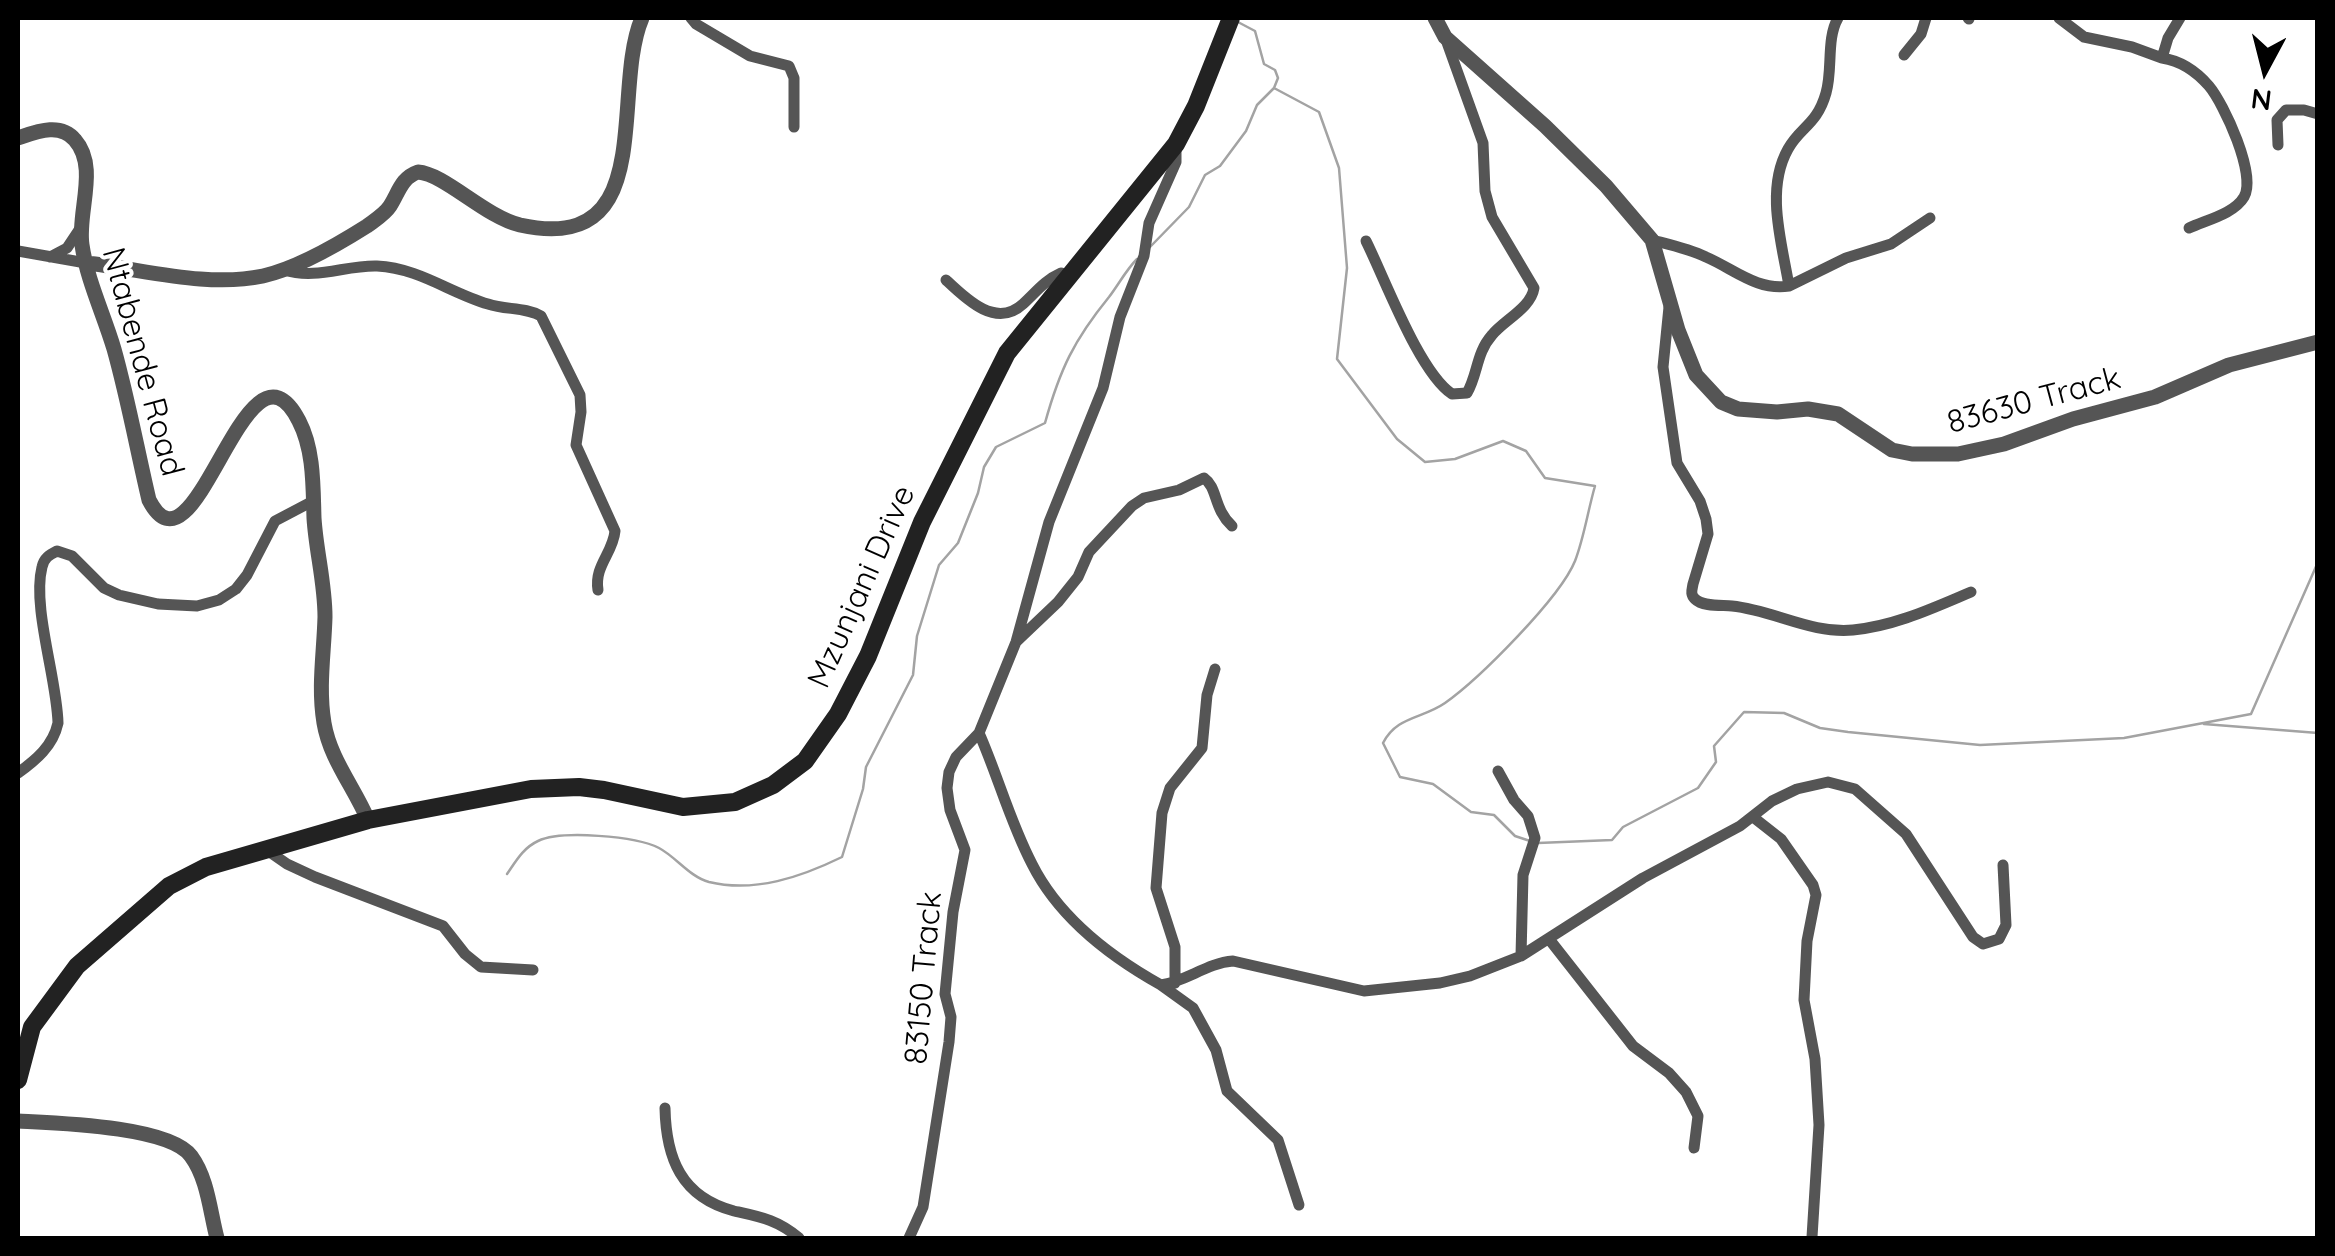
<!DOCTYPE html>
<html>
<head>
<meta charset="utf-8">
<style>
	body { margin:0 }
	#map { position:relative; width:2335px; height:1256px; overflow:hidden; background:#fff; font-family:Quicksand,sans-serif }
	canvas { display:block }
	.frame { position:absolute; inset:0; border:20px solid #000; pointer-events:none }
	.north { position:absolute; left:2215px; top:20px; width:100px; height:100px; -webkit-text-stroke:8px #fff; paint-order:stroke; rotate:187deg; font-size:28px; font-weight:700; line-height:40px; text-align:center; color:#000 }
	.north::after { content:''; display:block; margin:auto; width:35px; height:45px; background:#000; clip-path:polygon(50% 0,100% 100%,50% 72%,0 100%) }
</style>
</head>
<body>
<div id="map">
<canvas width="2335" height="1256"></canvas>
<div class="frame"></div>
<div class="north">N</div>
</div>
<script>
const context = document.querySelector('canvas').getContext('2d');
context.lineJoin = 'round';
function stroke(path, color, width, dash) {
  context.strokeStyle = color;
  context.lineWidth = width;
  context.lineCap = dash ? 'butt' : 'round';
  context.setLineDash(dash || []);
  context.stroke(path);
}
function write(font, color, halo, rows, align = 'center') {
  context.font = font + ' Quicksand,sans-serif';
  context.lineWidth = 8;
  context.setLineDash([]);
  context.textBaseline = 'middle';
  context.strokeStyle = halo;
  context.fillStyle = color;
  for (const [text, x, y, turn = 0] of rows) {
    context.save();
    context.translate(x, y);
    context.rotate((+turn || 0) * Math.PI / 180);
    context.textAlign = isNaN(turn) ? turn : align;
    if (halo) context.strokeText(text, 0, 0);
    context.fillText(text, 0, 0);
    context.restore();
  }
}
stroke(new Path2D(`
	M1274 88 1319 112 1339 168 1347 268 1337 359 1397 439 1425 462 1455 459 1503 441 1526 451 1545 478 1595 486C1588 510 1584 538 1575 561 1560 598 1479 679 1445 703 1422 719 1397 716 1383 743L1400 777 1433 784 1471 812 1494 815 1515 836 1530 841
	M1150 247 1189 207 1205 175 1220 166 1246 131 1257 105 1274 88 1278 78 1275 70 1264 64 1255 31 1236 21
	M2204 724 2318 733
	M1538 843 1612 840 1623 827 1698 788 1716 762 1714 746 1744 712 1784 713 1820 728 1848 732 1980 745 2124 738 2251 714 2318 562
	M507 874C516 861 523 848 538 841 561 830 636 836 659 848 676 857 690 877 709 882 755 893 801 877 842 857L863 789 866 767 913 675 917 636 939 565 958 543 978 493 984 467 996 447 1045 423C1060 369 1074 340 1109 297 1119 284 1126 270 1137 259`), '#a3a3a3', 2.5);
stroke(new Path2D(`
	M691 18 696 24 750 56 789 66 794 78V127
	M1968 18 1969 19
	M2059 18 2084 37 2132 47 2162 58 2168 38 2180 18
	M1904 55 1921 34 1926 18
	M2162 58C2182 61 2196 71 2209 86 2224 104 2257 175 2244 197 2234 214 2206 220 2189 228
	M2278 145 2277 120 2286 110H2304L2318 114
	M1652 240C1671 245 1689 249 1706 257 1734 269 1757 291 1789 286 1782 243 1765 190 1788 149 1800 127 1817 125 1826 93 1833 69 1826 39 1838 18
	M1366 241C1385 279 1419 372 1452 394L1467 393C1478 374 1476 353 1492 335 1504 320 1531 308 1534 288L1492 217 1485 191 1483 143 1445 37
	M18 251 86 263
	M50 257 67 248 81 227
	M284 270C317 280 345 265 377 266 419 268 450 293 488 304 506 310 525 307 541 316L580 395 581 412 576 445 615 531C613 553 594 566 598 590
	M946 280C966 299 996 329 1023 304 1036 292 1045 280 1061 273L1069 276
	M1789 286 1846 258 1891 244 1930 218
	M1669 307 1663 367 1677 463 1700 501 1706 519 1708 534 1693 584C1692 590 1690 594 1695 599 1703 607 1722 605 1732 606 1773 610 1811 634 1853 630 1895 626 1933 608 1971 592
	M1017 641 1058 602 1078 577 1089 552 1132 506 1144 498 1179 490 1204 478C1218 488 1213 508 1232 526
	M979 733C998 776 1010 822 1032 864 1059 918 1109 956 1161 985
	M1498 771 1514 800 1528 816 1535 838 1523 875 1521 956
	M18 773C36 760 53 746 58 723 57 679 32 607 42 567 44 558 49 555 57 551L72 556 104 588 119 595 158 604 197 606 219 600 236 589 247 575 275 521 313 501
	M1753 817 1781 839 1813 885 1816 895 1807 941 1804 1000 1815 1059 1819 1125 1812 1237
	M264 848 287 864 315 877 443 926 465 954 481 967 533 970
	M1549 939 1633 1046 1669 1073 1686 1092 1698 1116 1694 1148
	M1175 983V947L1156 888 1162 813 1170 788 1202 748 1207 695 1215 669
	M665 1108C666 1158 681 1197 734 1211 761 1217 778 1220 799 1238
	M1299 1205 1278 1140 1227 1091 1216 1050 1193 1008 1161 985C1187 981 1207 963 1233 961L1364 991 1440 983 1470 976 1521 956 1643 878 1740 826 1772 801 1797 789 1828 782 1855 789 1906 834 1973 937 1983 944 1999 939 2006 925 2003 865
	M909 1238 923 1207 949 1042 951 1017 945 994 953 912 965 850 950 810 947 788 949 772 956 757 979 733 1016 642 1049 522 1103 388 1120 317 1144 256 1149 223 1176 162V145`), '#555', 11);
stroke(new Path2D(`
	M1435 18 1445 37 1545 126 1606 186 1652 240 1678 330 1696 375 1721 402 1738 409 1777 412 1808 409 1838 414 1892 450 1912 454H1958L2004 444 2073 419 2155 397 2229 365 2318 342
	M18 138C36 132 60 122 75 140 99 167 77 213 82 245 87 280 104 315 114 349 128 399 137 449 149 500 196 591 246 317 299 421 314 450 313 486 314 518 316 551 325 583 325 617 324 653 318 687 324 723 330 759 354 787 368 820
	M86 263C143 269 206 288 263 276 298 268 337 245 367 226 375 220 385 214 390 206 399 192 401 178 418 172 445 174 484 216 520 225 660 256 610 93 642 18
	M18 1121C56 1123 169 1126 191 1156 208 1179 210 1212 217 1238`), '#555', 15);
stroke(new Path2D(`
	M18 1080 32 1027 77 966 169 886 206 867 368 820 531 789 579 787 604 790 683 807 735 802 773 785 805 761 838 714 868 656 922 522 1007 353 1176 144 1196 106 1231 18`), '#222', 18);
write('32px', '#000', '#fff', [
	["Ntabende Road",142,362,75],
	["83630 Track",2034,401,-15],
	["Mzunjani Drive",862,587,-66],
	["83150 Track",924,978,-85]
]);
</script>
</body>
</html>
